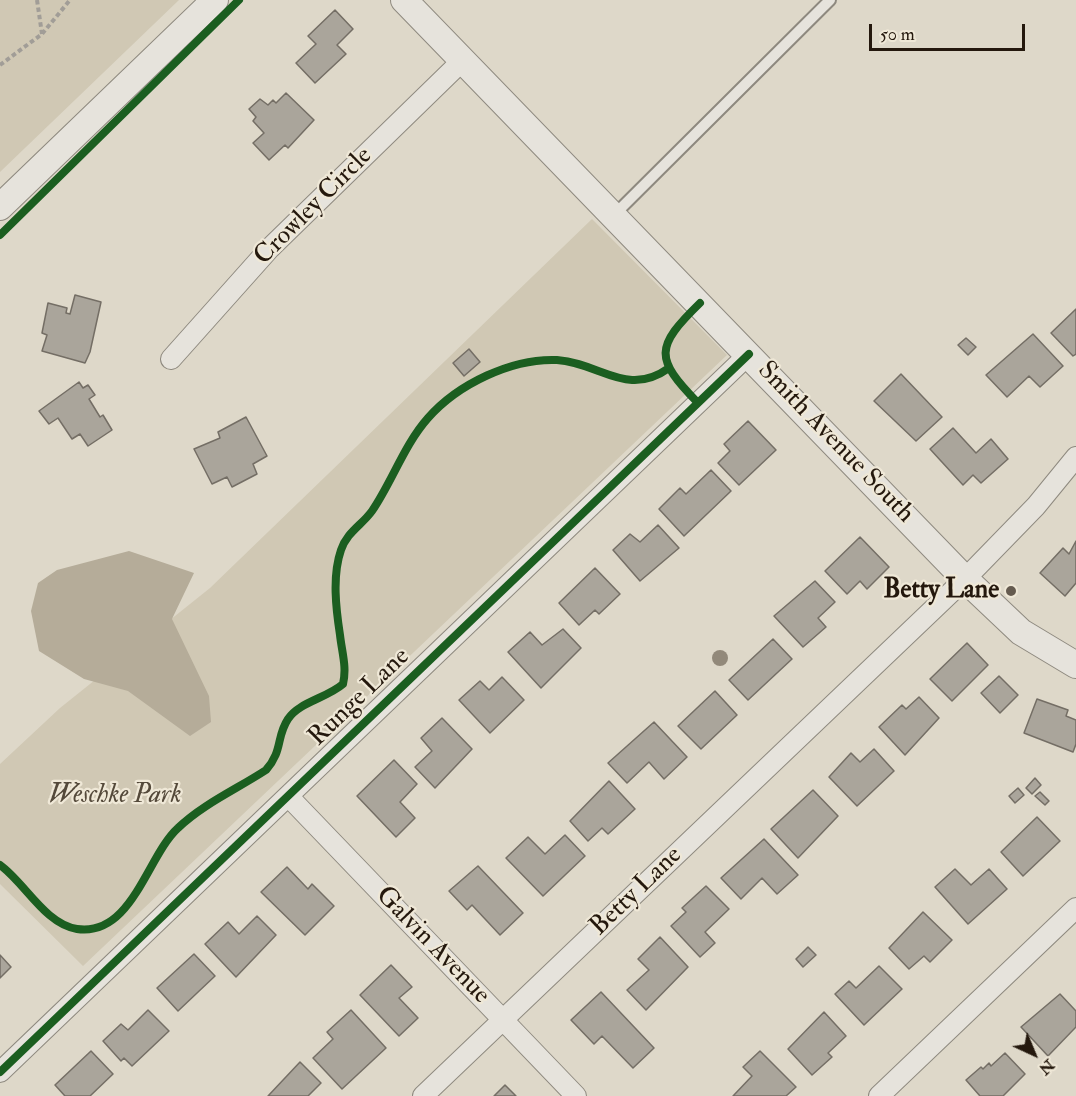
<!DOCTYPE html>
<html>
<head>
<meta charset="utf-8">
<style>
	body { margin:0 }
	#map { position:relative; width:1076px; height:1096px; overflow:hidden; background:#ded8c9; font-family:"IM FELL Double Pica",serif }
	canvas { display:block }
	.north { position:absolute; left:1004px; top:1024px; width:60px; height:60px; -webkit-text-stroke:4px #efe8d7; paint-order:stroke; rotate:136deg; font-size:16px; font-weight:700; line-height:24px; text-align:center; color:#24180d }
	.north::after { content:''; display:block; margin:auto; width:21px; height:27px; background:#24180d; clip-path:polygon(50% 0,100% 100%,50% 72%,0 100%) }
	.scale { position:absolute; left:869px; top:24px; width:156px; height:27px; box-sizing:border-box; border:3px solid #24180d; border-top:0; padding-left:8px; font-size:18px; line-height:21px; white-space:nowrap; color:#24180d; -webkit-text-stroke:4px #efe8d7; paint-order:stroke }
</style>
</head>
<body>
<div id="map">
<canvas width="1076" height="1096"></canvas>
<div class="north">N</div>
<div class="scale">50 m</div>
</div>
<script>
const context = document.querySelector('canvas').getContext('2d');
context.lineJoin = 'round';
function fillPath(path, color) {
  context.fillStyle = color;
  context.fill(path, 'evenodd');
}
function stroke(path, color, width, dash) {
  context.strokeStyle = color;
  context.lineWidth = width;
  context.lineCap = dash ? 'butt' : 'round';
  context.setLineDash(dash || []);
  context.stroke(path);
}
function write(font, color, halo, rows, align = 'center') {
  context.font = font + ' "IM FELL Double Pica",serif';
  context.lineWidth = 4.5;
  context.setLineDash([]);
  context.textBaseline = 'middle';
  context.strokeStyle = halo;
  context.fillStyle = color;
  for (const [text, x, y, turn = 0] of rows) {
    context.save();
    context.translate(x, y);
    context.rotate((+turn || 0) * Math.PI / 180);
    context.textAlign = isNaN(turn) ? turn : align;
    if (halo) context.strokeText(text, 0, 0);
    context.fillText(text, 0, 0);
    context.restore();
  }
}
fillPath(new Path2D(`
	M0 0H179L0 172Z
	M592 219 727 355 83 966 0 884V764L60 708 210 588Z`), '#d0c8b4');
fillPath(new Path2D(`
	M129 551 194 573 172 619 209 696 211 722 190 736 128 691 84 679 39 651 31 611 38 583 57 570Z`), '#b5ac99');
const building = new Path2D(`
	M335 10 353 29 337 45 346 54 315 83 296 63 316 44 308 36Z
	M286 93 314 120 288 148 285 145 269 160 253 143 264 133 253 121 256 117 249 109 260 99 268 105 273 100 276 103Z
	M75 295 101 302 90 352 85 363 42 351 47 335 42 333 48 303 67 308 66 313 70 314Z
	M1076 309V354L1073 356 1051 333Z
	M1033 334 1063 366 1040 387 1029 376 1007 397 986 375Z
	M966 338 976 347 968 355 958 345Z
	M469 349 480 362 464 376 453 363Z
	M901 374 942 417 916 441 874 401Z
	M79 382 83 388 88 385 95 395 89 399 100 417 103 415 112 430 88 446 80 434 72 439 58 418 49 424 39 411Z
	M246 417 267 456 253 464 257 474 232 487 227 477 212 484 194 449 220 438 218 432Z
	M748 421 776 450 739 485 718 463 730 451 724 444Z
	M953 428 976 453 991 439 1008 459 981 483 973 475 963 485 930 449Z
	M711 470 731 491 684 536 659 509 680 488 686 494Z
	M658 525 679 548 640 581 613 550 630 534 640 542Z
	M860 537 889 567 867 589 860 581 847 594 825 571Z
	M1076 541V583L1065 596 1040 573 1063 548 1069 554Z
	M595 568 620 594 599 614 595 610 579 625 559 603Z
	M815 581 835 602 818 618 826 627 803 647 774 616Z
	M563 629 581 648 541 688 508 652 530 632 542 645Z
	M773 639 792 659 748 700 729 680Z
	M967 643 988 665 952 701 930 679Z
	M999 676 1018 695 1000 713 981 693Z
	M502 677 524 700 490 733 459 700 480 681 489 690Z
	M715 691 737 715 701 749 678 726Z
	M919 697 939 718 905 755 879 727 902 705 906 709Z
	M1037 699 1068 710 1066 716 1076 720V744L1073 752 1024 733Z
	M442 718 472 749 435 788 415 767 432 751 421 738Z
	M654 722 687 757 664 779 649 762 627 783 608 763Z
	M874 749 894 771 857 806 829 777 851 753 860 762Z
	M394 760 417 784 400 802 415 818 396 837 357 796Z
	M1035 778 1041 785 1032 794 1026 788Z
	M609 781 635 809 608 834 602 828 588 841 570 821Z
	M1018 788 1024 795 1015 803 1009 796Z
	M813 790 838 816 798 858 771 829Z
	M1040 792 1049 801 1045 805 1035 796Z
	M1037 817 1060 841 1023 876 1001 852Z
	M565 835 585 856 543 896 506 858 528 837 545 854Z
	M764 839 798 875 777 894 762 878 741 899 721 878Z
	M478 866 523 913 500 935 472 905 467 910 449 891Z
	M287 867 308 889 312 884 334 906 305 935 261 892Z
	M955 869 971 885 989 869 1007 889 968 924 935 887Z
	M706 886 729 909 705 932 715 943 700 957 671 926 686 912 682 908Z
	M923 912 952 940 930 962 924 956 909 969 889 948Z
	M257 916 276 935 236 977 205 944 228 922 239 934Z
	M660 937 688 967 646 1010 627 990 649 970 638 959Z
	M808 947 816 955 803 967 796 959Z
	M194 954 215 976 178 1011 157 988Z
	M0 955 11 967 0 978Z
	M391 965 412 987 399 998 418 1018 399 1036 360 995Z
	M879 966 902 989 864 1025 835 994 849 981 856 988Z
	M601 992 654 1048 633 1068 602 1036 594 1044 571 1020Z
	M1060 994 1076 1011V1027L1048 1056 1021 1027Z
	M148 1010 169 1031 132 1066 124 1058 121 1061 103 1041 121 1024 128 1030Z
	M351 1010 386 1048 342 1089 313 1058 333 1039 327 1032Z
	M824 1012 846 1036 828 1053 832 1057 812 1075 788 1049Z
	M91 1051 113 1074 90 1096H65L55 1085Z
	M760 1051 796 1087 786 1096H733L752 1076 743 1067Z
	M1005 1053 1025 1074 1003 1096H980L966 1080 981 1067 983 1069 989 1063 991 1066Z
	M300 1062 321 1083 308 1096H268Z
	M505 1085 516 1096H494Z`);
fillPath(building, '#aaa59b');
stroke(building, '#746e65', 1.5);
const service = new Path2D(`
	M614 215 830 0`);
const minor = new Path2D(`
	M171 359 270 248 463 60
	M288 796 576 1096
	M0 1072 749 354
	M423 1096 965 579 1036 506 1076 457
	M879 1096 1076 908`);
const tertiary = new Path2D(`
	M404 0 965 579 1021 632 1076 665
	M0 207 215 0`);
stroke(service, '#8e897f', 14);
stroke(minor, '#8e897f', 22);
stroke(tertiary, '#8e897f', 28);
stroke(new Path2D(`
	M37 0 42 34
	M0 65 42 34 70 0`), '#a19d97', 4, [4.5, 3]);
stroke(service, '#e6e3dc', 10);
stroke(minor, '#e6e3dc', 20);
stroke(tertiary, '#e6e3dc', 26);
stroke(new Path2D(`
	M0 235 239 0
	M698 403C654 358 655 347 700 303
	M0 865C25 883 45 924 77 929 132 937 147 856 178 828 203 804 237 789 266 770 283 751 276 737 288 719 299 702 327 698 343 684 347 667 342 653 340 635 336 609 332 576 341 550 347 532 362 525 372 511 392 482 404 445 428 418 458 384 512 358 557 360 601 363 627 398 669 368
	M0 1072 749 354`), '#1b5e20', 8);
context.fillStyle = '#92897a';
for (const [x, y] of [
	[720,658]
]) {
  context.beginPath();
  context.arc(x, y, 8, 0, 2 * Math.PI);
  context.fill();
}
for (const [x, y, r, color] of [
	[1011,591,6,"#655b4f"]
]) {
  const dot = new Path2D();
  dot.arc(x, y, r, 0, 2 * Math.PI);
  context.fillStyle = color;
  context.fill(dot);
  stroke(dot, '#efe8d7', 2);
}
write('26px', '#24180d', '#efe8d7', [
	["Crowley Circle",314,207,-45],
	["Smith Avenue South",835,443,46],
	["Runge Lane",360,698,-44],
	["Betty Lane",637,892,-44],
	["Galvin Avenue",432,946,46]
]);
write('bold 26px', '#24180d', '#efe8d7', [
	["Betty Lane",999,591]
], 'right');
write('italic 26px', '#54493a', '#efe8d7', [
	["Weschke Park",115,796]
]);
</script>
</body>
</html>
